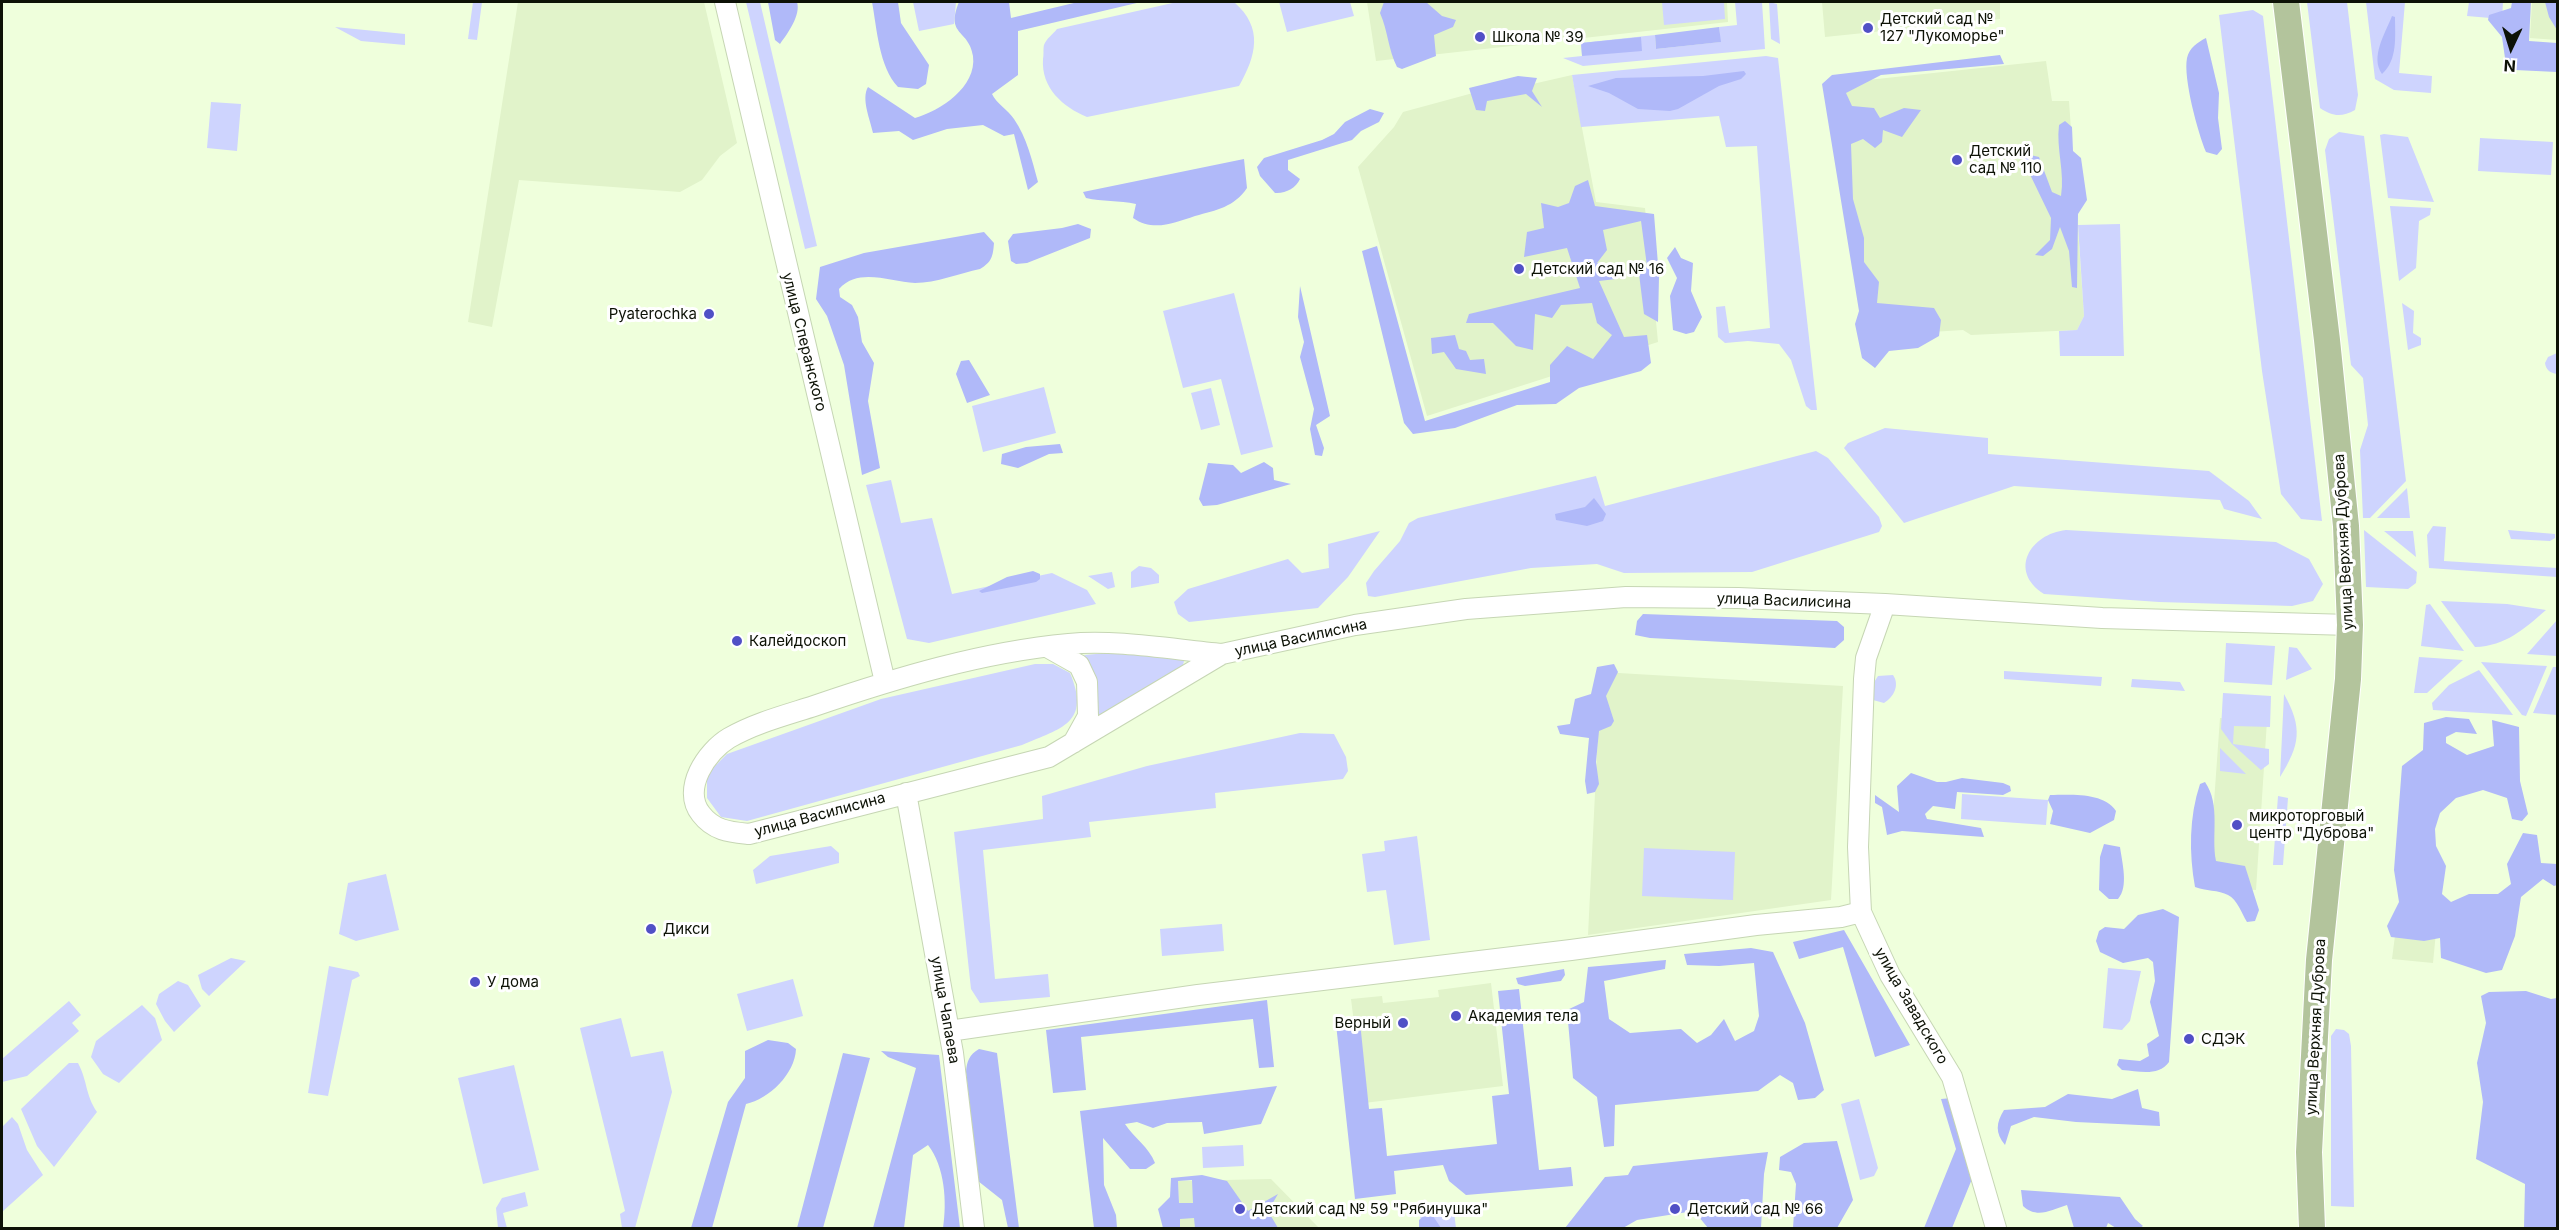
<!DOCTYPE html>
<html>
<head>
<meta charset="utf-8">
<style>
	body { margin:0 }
	#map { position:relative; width:2559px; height:1230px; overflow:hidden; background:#efffdc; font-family:Inter,sans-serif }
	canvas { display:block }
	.frame { position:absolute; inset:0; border:3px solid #0d1206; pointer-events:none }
	.north { position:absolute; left:2481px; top:18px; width:60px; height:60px; -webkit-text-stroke:4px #fff; paint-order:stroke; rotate:184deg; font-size:16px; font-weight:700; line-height:24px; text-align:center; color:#0d1206 }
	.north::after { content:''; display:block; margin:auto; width:21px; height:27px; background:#0d1206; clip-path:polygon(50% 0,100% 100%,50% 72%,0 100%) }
</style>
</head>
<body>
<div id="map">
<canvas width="2559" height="1230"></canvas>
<div class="frame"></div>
<div class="north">N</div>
</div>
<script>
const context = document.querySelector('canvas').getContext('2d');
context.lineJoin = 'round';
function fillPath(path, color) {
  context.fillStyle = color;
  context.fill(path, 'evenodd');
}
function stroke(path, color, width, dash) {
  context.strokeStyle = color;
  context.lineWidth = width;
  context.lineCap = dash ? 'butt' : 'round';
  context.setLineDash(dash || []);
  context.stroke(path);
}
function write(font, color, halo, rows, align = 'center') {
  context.font = font + ' Inter,sans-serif';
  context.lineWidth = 6;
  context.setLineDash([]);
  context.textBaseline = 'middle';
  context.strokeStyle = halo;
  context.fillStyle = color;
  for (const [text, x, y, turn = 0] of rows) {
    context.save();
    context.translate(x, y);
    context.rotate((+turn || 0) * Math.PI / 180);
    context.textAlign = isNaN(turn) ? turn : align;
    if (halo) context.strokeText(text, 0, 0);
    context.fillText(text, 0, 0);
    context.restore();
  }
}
fillPath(new Path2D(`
	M518 2H704L737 143 720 156 702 180 680 192 519 180 492 327 468 322Z
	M1367 2H1727L1728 22 1376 61Z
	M1822 2H2000V19L1825 37Z
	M2532 2H2557V40L2530 38Z
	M2046 61 2052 101H2069L2084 316 2077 330 1971 335 1963 330 1868 336 1830 84Z
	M1572 75 1596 202 1645 208 1658 342 1427 416 1358 167 1394 127 1403 112 1473 93 1476 97Z
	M1601 672 1843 686 1831 900 1588 935Z
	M2220 718 2267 721 2256 890 2208 887Z
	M2396 928 2436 932 2433 963 2392 959Z
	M1491 983 1503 1086 1364 1103 1351 999 1382 996 1383 1003 1439 997 1438 990Z
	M1271 1179 1319 1228H1180L1178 1181Z`), '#e1f3ca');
fillPath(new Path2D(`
	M473 2H482L477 40 468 39Z
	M746 2H760L817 246 805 249Z
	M913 2H956L954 24 919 31Z
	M1177 2H1234C1264 28 1256 56 1239 86L1087 117C1063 107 1041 88 1043 59 1044 55 1043 48 1044 45 1046 39 1053 34 1057 29Z
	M1279 2H1350L1354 16 1287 32Z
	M1662 2H1724L1725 19 1664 25Z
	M1735 2H1762L1765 49 1583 66 1563 58 1582 56 1581 43 1655 35 1656 49 1720 42 1719 27 1737 25Z
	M1769 2 1777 4 1780 44 1771 39Z
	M2307 2H2347L2358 95 2355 110C2342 117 2333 117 2320 108Z
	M2366 2H2405L2399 73 2432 76 2431 93 2394 90 2375 79Z
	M2469 2H2503L2502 19 2467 16Z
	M2253 10 2263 16 2322 521 2301 519 2281 494 2262 371 2219 15Z
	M335 27 405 34V45L361 41Z
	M1766 56 1778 58 1817 410H1811L1806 406 1791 360 1779 344 1748 341 1725 343 1718 337 1716 307 1725 306 1729 333 1770 328 1757 146 1726 147 1719 116 1581 127 1572 75Z
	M211 102 241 104 237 151 207 148Z
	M2339 132 2364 136 2406 481 2370 518H2363L2360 450 2368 425 2363 378 2351 365 2325 150 2329 139Z
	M2384 134 2408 137 2434 202 2388 198 2380 135Z
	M2480 138 2553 142 2551 175 2478 171Z
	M2390 206 2431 208 2430 215 2419 221 2416 268 2399 281Z
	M2120 224 2124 356H2060L2059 331 2077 330 2084 316 2078 225Z
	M1234 293 1273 447 1241 455 1221 379 1183 388 1163 311Z
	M2402 303 2414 311 2413 333 2421 338V345L2408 350Z
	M2557 353V374C2550 373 2546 370 2545 363L2548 357Z
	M1044 387 1056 433 983 452 972 406Z
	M1211 388 1220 425 1201 430 1191 393Z
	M1885 428 1988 438V454L2209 471 2249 501 2262 519 2224 509 2220 500 2014 486 1904 523 1844 448 1848 443Z
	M1816 451 1828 458 1879 517 1882 526 1879 532 1752 572 1624 573 1597 564 1531 568 1375 597 1368 596 1366 583 1374 571 1400 541 1409 523 1418 518 1596 476 1605 506Z
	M891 480 901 523 932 518 952 594 1052 573 1087 590 1096 604 929 643 907 639 866 485Z
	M2407 488 2410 518H2377Z
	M2433 526 2446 527 2444 561 2557 568V577L2429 568 2427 535Z
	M2066 530 2276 542 2309 559 2323 584 2313 601 2292 606 2159 602 2044 594C2008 571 2030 534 2066 530Z
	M2364 530 2417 572 2416 583 2408 589 2366 587Z
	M2508 530 2555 534V538L2550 541 2511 539Z
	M1380 531 1348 577 1318 608 1189 622 1178 614 1174 602 1188 589 1288 559 1302 573 1329 568 1328 544Z
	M2384 531H2413L2416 557Z
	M1139 566 1151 568 1159 575V583L1131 588V572Z
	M1112 572 1115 587 1108 589 1088 576Z
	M2441 601 2507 604 2546 610C2524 629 2506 646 2475 647Z
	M2430 604 2464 651 2421 646 2426 605Z
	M2557 620V656L2527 654Z
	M2226 643 2275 646 2272 685 2224 682Z
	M2289 647 2297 648 2312 669 2286 680Z
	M1108 653 1178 656 1184 661 1182 669 1098 717C1099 693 1097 675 1084 655Z
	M2419 657 2463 660 2427 693H2414Z
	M2481 662 2547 666 2526 716 2522 715Z
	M1035 664H1053L1070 673C1091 723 1062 728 1022 745L747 821 721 817 707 798V774L727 754 881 699Z
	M2553 667H2557V715L2533 713Z
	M2479 670 2513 715 2433 710 2432 703 2449 685Z
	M2004 671 2102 677 2101 686 2004 679Z
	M1893 675C1900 685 1894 697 1884 703L1873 700 1871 687 1878 676Z
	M2132 679 2180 682 2185 691 2131 687Z
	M2223 693 2271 696 2270 727 2234 726 2233 744 2269 749V764L2261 770 2232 744 2221 729Z
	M2284 694C2303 728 2300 745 2280 777Z
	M1300 733 1334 734 1346 757 1348 771 1343 779 1215 793 1216 808 1089 822 1091 837 983 850 995 979 1048 974 1050 997 980 1003 971 989 954 832 1043 819 1042 796 1147 766Z
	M2220 748 2246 774 2220 771Z
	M1962 794 2048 800 2046 825 1961 819Z
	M2278 796 2288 798 2283 865H2273Z
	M1417 836 1430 940 1394 945 1386 890 1367 892 1362 854 1385 851 1384 841Z
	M831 846 839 853V863L756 884 753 870 770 856Z
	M1644 848 1735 852 1733 900 1642 896Z
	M386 874 399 930 356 941 339 934 348 883Z
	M1222 924 1224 951 1162 956 1160 929Z
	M231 958 246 961 209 996 202 989 198 975Z
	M329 966 358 972 360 976 352 980 328 1096 308 1093Z
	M2108 968 2141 971 2130 1021 2122 1030 2103 1028Z
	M793 979 803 1016 747 1031 737 994Z
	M178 981 188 985 201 1006 174 1032 165 1021 156 1004 159 994Z
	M69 1001 81 1015 72 1023 79 1031 27 1076 2 1082V1059Z
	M142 1005 155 1018 162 1040 119 1083 103 1074 91 1057 96 1041Z
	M621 1018 631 1057 663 1051 672 1092 635 1228H622L620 1214 625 1211 580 1028Z
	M2336 1029 2344 1030 2349 1034 2351 1046 2354 1207 2331 1206V1036Z
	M69 1063H78C88 1082 85 1094 97 1112L54 1167 37 1146 21 1109Z
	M514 1065 539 1170 483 1184 458 1078Z
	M1859 1099 1878 1168 1874 1176 1860 1180 1841 1104Z
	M12 1117 18 1124 27 1150 43 1175 2 1212V1127Z
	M1243 1145 1244 1166 1203 1168 1202 1147Z
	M525 1192 528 1206 503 1213 507 1228H498L496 1208 502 1198Z
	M1453 1204 1456 1228H1422L1419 1208Z`), '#ced4fe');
fillPath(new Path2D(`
	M768 2H797C801 15 788 33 780 44L775 40Z
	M872 2H898L901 23 929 65 926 84 918 89 898 87C879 67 877 29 872 2Z
	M959 2H1009L1011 18 1078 2H1141L1018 31V75L992 94C996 103 1008 110 1014 119 1027 138 1032 160 1038 182L1028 190 1014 134 1004 136 983 125 947 129 913 140 899 131 873 133C870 119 861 99 868 87L915 118C940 111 977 87 973 56 969 29 945 36 959 2Z
	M1384 2H1426L1442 16 1456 20 1453 27 1434 35 1436 56 1402 69 1397 67C1388 49 1388 31 1380 13Z
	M2512 2H2531L2529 41 2557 43V72L2515 70 2505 58 2502 37 2488 20 2489 15 2511 8Z
	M2545 2H2557V30L2549 17Z
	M2392 16 2395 17C2395 36 2398 60 2382 74 2370 57 2385 34 2392 16Z
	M1719 27 1721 42 1656 49 1655 35Z
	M1641 37 1642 51 1582 56 1581 43Z
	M2206 38 2219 93 2218 118 2222 149 2217 155 2206 152C2198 133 2183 78 2187 58 2189 48 2198 42 2206 38Z
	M2000 55 2004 64 1881 75 1846 93 1852 106 1874 108 1880 118 1904 108 1921 110 1902 137 1883 130 1882 142 1875 148 1863 139 1851 144 1853 199 1864 238V262L1879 282 1877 303 1934 308 1941 320 1939 336 1918 348 1889 351 1875 368 1862 358 1855 324 1859 311 1822 84 1832 75Z
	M1744 71 1746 74 1741 79 1719 86 1678 109 1670 111 1638 109 1609 93 1588 86 1616 78 1703 76Z
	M1518 76 1537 78 1532 91 1542 107 1526 94 1487 101 1485 111 1476 110 1469 88Z
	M1370 109 1384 113 1379 122 1361 131 1352 140 1288 160V170L1300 179C1296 188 1285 194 1275 193L1260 176 1257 167 1264 158 1322 140 1334 134 1345 122Z
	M2065 121 2072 127 2073 151 2081 158 2087 200 2078 214 2077 288 2072 287 2069 251 2060 227 2052 249 2043 256 2035 255 2050 240 2051 218 2024 162 2026 154 2039 157 2052 192 2061 196C2065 172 2056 149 2059 125Z
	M1244 159 1247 188C1234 207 1217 210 1195 216 1174 223 1153 232 1133 218L1136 204C1119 200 1102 202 1086 198L1083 192Z
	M1588 180 1595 206 1654 214 1659 277 1658 322 1644 314 1639 274 1647 266 1641 221 1603 230 1607 250 1597 263 1610 266 1616 279 1599 281 1624 337 1647 335 1651 363 1641 371 1579 388 1556 404 1517 405 1455 428 1413 434 1404 423 1362 251 1377 246 1425 421 1550 382V365L1567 346 1593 359 1612 335 1597 323 1592 303 1561 305 1552 318 1535 314 1533 350 1516 346 1493 323H1466L1469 314 1580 288 1567 248 1524 257 1527 232 1544 228 1541 203 1558 207 1569 203 1575 186Z
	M1078 224 1091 229 1090 238 1027 263 1016 264 1011 261 1008 241 1013 234 1062 228Z
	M984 232 994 243C993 256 992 262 980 269 960 273 936 283 915 283 890 282 859 267 839 289L840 297 852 305 858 317 862 342 874 363 868 401 880 468 862 475 844 365 827 316 816 299 820 267 864 253Z
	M1675 247 1681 258 1693 263 1691 291 1702 317 1694 332 1686 334 1673 330 1670 296 1677 278 1667 258Z
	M1300 286 1330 416 1316 425 1324 448 1322 456 1315 455 1310 429 1314 409 1300 357 1304 342 1298 317Z
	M1455 335 1459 349 1466 351 1470 360 1484 359 1486 374 1456 369 1444 352 1432 354 1431 338Z
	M969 360 990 395 967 403 956 374 961 361Z
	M1060 444 1063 453 1049 454 1018 468 1001 464 1002 454 1026 447Z
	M1264 462 1273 468 1274 480 1291 484 1217 505 1203 506 1199 499 1208 463 1233 465 1241 473Z
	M1594 498 1606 514 1603 521 1587 526 1556 520 1555 514 1585 507Z
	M1033 571 1040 574V579L1036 582 982 593 979 591 1007 577Z
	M1643 614 1837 621 1844 627V640L1835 648 1650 638 1635 635 1637 621Z
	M1614 664 1618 672 1606 696 1614 721 1611 726 1599 731 1596 762 1599 784 1595 792 1587 794 1585 781 1589 738 1560 734 1557 726 1570 724 1575 699 1591 694 1597 667Z
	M2446 717 2469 719 2477 734 2456 732 2446 737V743L2467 755 2494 746 2492 720 2519 727 2520 781 2528 814 2522 821 2512 819 2507 798 2483 790 2456 798 2440 813 2435 829 2436 846 2446 866 2442 894 2451 902 2469 894H2498L2511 884 2507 864 2523 833 2537 835 2541 863 2557 864V885L2554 886 2543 879 2521 897 2515 936 2502 970 2486 973 2441 958 2440 938 2424 941 2391 937 2387 926 2399 902 2394 870 2402 766 2423 750 2424 723Z
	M1911 773 1937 782H1946L1962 778 2003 783 2010 786 2011 791 2003 795 1957 792 1955 809 1933 806 1925 814 1927 819 1981 828 1984 837 1902 831 1887 835 1882 807 1875 803V795L1899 812 1897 786Z
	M2205 782C2221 805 2211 835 2216 861L2245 866 2259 910 2255 921 2247 922C2242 914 2237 899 2228 895 2219 890 2205 891 2195 887 2189 853 2189 817 2200 784Z
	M2050 795C2071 795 2103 792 2116 811L2114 820 2090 833 2050 824 2053 811 2048 800Z
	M2104 844 2120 847C2122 862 2129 887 2118 899H2109L2099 890 2100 857Z
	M2163 909 2179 917 2169 1062C2158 1077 2139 1071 2122 1070L2117 1065 2119 1059 2140 1061 2149 1056 2147 1044 2159 1036 2150 1002 2155 981 2153 962 2148 958 2123 963 2100 952 2096 941 2099 931 2105 927 2124 929 2138 915Z
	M1844 930 1910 1045 1875 1057 1843 947 1799 959 1793 942Z
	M1751 948 1773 952 1805 1023 1824 1090 1815 1098 1798 1100 1793 1083 1780 1075 1758 1091 1615 1105 1614 1146 1604 1147 1597 1097 1573 1078 1567 1010 1584 1002 1588 967 1666 960 1665 969 1604 981 1609 1019 1630 1033 1681 1029 1697 1043 1711 1035 1724 1019 1735 1041 1754 1031 1759 1016 1754 963 1719 966 1687 965 1684 954Z
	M1564 969 1565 975 1561 981 1525 986 1518 984 1516 978Z
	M1519 989 1539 1170 1571 1167 1573 1186 1466 1195 1449 1181 1443 1165 1394 1171 1396 1194 1355 1199 1336 1024 1360 1022 1369 1109 1382 1108 1387 1156 1497 1144 1492 1096 1509 1094 1498 991Z
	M2526 991 2551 999 2557 998V1228H2524L2525 1184 2476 1159 2483 1102 2477 1063 2486 1023 2481 996 2489 992Z
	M1267 1000 1274 1067 1259 1068 1253 1019 1081 1037 1086 1090 1053 1093 1046 1030Z
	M768 1040 788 1043 796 1049C795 1074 769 1099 746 1104L712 1228H691L728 1102 745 1078V1051Z
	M979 1049 997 1053 1019 1228H1008L1002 1200 978 1181 966 1072C967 1061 969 1055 979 1049Z
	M881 1051 939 1055 960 1228H943C947 1202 945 1167 928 1145L913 1155 904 1228H873L916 1068 888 1057Z
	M843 1053 870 1058 823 1228H825H797Z
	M1277 1086 1261 1124 1204 1134 1202 1122 1167 1123 1153 1128 1137 1122 1125 1124C1134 1138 1149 1147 1155 1163L1146 1169H1130L1103 1138 1104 1185 1116 1215 1117 1228H1094L1080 1111Z
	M2138 1089 2142 1108 2159 1112 2160 1126 2076 1122 2034 1117 2011 1126 2005 1145C1995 1133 1996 1123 2004 1110L2045 1107 2068 1094 2112 1099Z
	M1952 1098 1974 1174 1952 1228H1924L1956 1149 1941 1099Z
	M1837 1141 1853 1200 1837 1228H1793L1796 1184 1791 1172 1779 1170 1780 1157 1804 1143Z
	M1768 1152 1764 1174 1761 1228H1708L1694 1211 1637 1220 1623 1228H1565L1605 1177 1628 1175 1633 1166Z
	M1202 1175 1227 1181 1248 1211 1278 1194 1268 1211 1278 1228H1195L1194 1218 1180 1219V1228H1163L1158 1209 1170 1197 1171 1178ZM1192 1180 1193 1203H1179L1178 1181Z
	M2021 1190 2120 1197 2135 1219 2143 1226 2140 1228H2116L2108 1223 2106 1228H2074L2067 1205C2051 1210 2037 1219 2023 1206Z
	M1424 1216H1433L1441 1228H1419V1220Z`), '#b0b9f9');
const minor = new Path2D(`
	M725 2 885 682
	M1885 604 1866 658 1864 679 1858 847 1861 912 1890 975 1952 1077 1996 1228
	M1047 647 1079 665 1087 682 1088 716 1073 743
	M1222 654C1176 650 1114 639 1069 644 982 652 896 678 814 706 786 715 755 723 729 738 707 751 681 789 701 814 714 831 730 832 749 834L1049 757 1222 654 1355 625 1466 609 1626 597 1738 598 1885 604 2102 618 2350 625
	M906 793 953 1053 974 1228
	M949 1031 1198 995 1571 950 1756 925 1841 917 1861 912`);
const major = new Path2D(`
	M2286 2 2327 340 2346 526 2350 625 2348 679 2319 960 2309 1152 2312 1228`);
stroke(minor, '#c6d6b4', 22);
stroke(major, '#fff', 28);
stroke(minor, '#fff', 20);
stroke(major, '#b3c49c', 26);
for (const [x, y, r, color] of [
	[1868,28,6,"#5150c6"],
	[1480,37,6,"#5150c6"],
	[1957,160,6,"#5150c6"],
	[1519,269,6,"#5150c6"],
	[709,314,6,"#5150c6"],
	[737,641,6,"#5150c6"],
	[2237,825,6,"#5150c6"],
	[651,929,6,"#5150c6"],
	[475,982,6,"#5150c6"],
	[1456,1016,6,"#5150c6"],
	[1403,1023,6,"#5150c6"],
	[2189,1039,6,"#5150c6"],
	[1240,1209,6,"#5150c6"],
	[1675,1209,6,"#5150c6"]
]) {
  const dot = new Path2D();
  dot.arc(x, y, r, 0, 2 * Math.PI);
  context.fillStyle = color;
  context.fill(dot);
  stroke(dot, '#fff', 2);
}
write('15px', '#0d1206', '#fff', [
	["Детский сад №",1880,19],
	["127 \"Лукоморье\"",1880,36],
	["Школа № 39",1492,37],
	["Детский",1969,151],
	["сад № 110",1969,168],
	["Детский сад № 16",1531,269],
	["Pyaterochka",697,314,"right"],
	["Калейдоскоп",749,641],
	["микроторговый",2249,816],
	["центр \"Дуброва\"",2249,833],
	["Дикси",663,929],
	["У дома",487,982],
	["Академия тела",1468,1016],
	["Верный",1391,1023,"right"],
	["СДЭК",2201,1039],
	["Детский сад № 59 \"Рябинушка\"",1252,1209],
	["Детский сад № 66",1687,1209]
], 'left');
write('15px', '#0d1206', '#fff', [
	["улица Сперанского",804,342,76],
	["улица Верхняя Дуброва",2344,542,-93],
	["улица Василисина",1784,601,2],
	["улица Василисина",1301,638,-12],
	["улица Василисина",820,815,-15],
	["улица Завадского",1911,1006,60],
	["улица Чапаева",945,1010,80],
	["улица Верхняя Дуброва",2316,1027,-87]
]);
</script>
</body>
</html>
